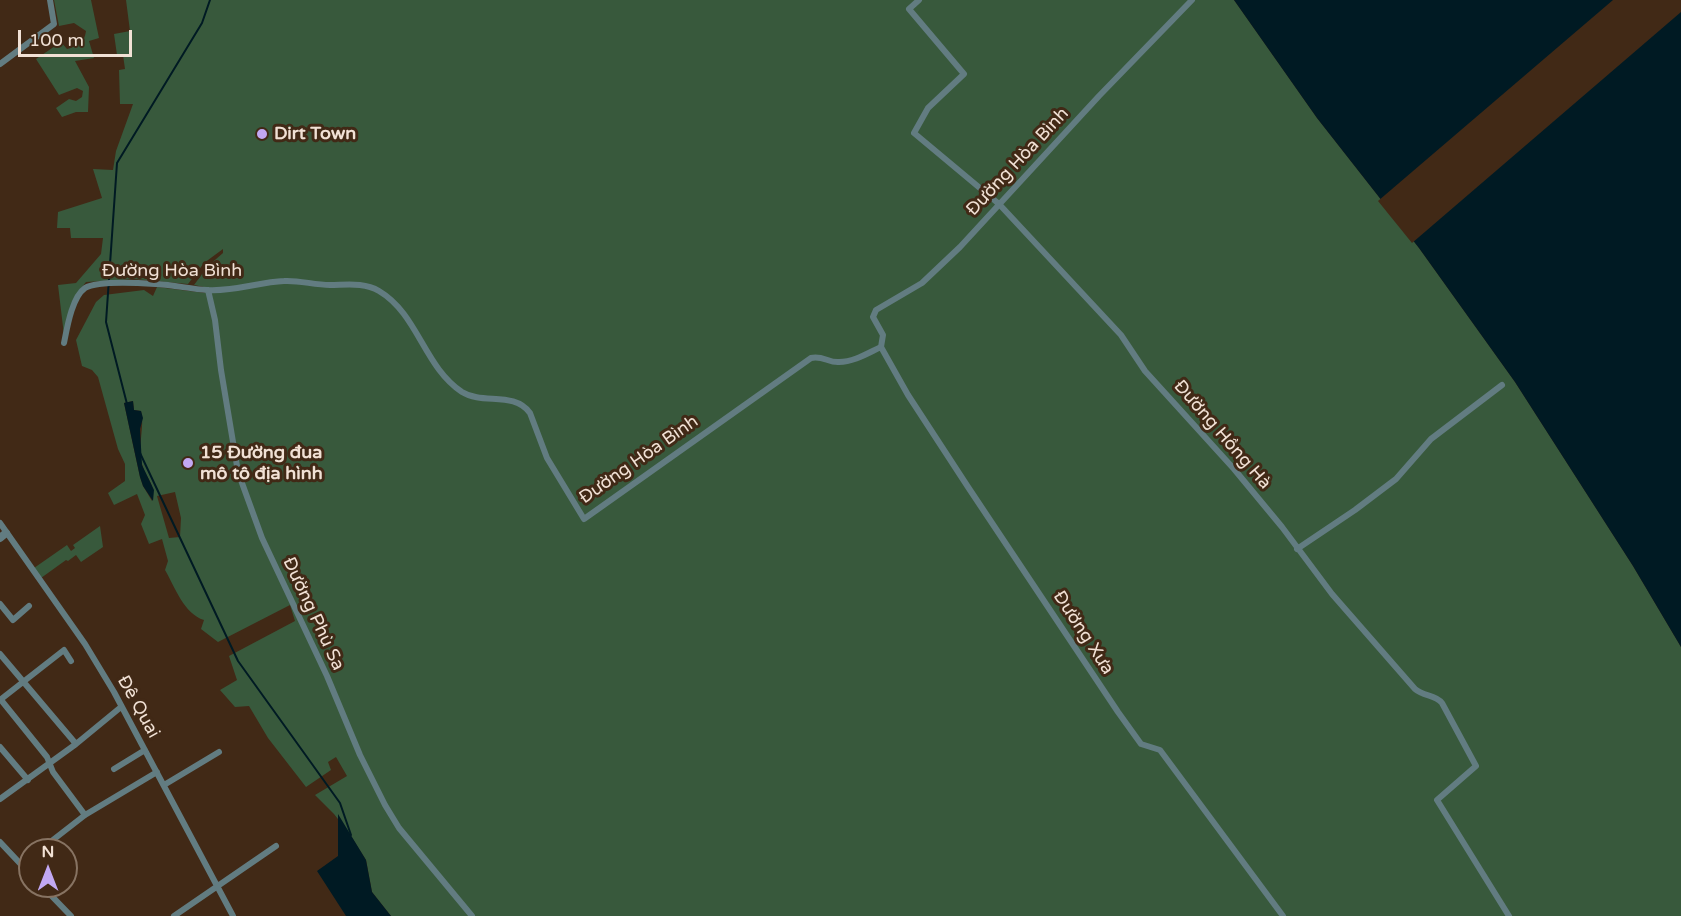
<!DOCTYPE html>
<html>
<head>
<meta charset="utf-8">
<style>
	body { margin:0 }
	#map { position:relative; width:1681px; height:916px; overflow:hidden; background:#412916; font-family:"Varela Round",sans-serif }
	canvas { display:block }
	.north { position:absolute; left:18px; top:838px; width:60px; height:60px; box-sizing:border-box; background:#412916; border:2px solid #877362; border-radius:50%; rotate:0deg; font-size:16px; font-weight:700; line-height:24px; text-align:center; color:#f1e1d5 }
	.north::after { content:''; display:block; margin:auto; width:21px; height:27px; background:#c2a8f3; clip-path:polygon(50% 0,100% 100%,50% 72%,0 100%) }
	.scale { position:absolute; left:18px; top:30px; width:114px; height:27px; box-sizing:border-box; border:3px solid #f1e1d5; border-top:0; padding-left:8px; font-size:18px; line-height:21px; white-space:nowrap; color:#f1e1d5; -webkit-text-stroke:4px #412916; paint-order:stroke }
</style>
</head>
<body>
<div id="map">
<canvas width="1681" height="916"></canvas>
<div class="north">N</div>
<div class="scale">100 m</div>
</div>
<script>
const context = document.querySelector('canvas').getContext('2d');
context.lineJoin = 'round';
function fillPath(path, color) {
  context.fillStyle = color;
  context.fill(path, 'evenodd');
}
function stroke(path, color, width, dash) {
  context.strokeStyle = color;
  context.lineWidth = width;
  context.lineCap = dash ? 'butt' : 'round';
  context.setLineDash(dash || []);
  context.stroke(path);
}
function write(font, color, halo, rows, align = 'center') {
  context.font = font + ' "Varela Round",sans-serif';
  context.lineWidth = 6;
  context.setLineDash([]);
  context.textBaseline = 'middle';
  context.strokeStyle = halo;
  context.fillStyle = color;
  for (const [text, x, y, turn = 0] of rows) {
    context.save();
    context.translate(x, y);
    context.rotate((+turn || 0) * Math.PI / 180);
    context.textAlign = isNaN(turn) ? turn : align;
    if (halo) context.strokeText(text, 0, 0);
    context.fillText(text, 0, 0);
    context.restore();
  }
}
fillPath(new Path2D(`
	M54 0H91L99 38 89 41 94 58 75 61 89 87 88 112H76L62 117 56 108 69 99 76 101 82 97 83 91 77 88 59 95 36 59 61 42 67 49C78 46 84 44 86 31L74 23 59 26Z
	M126 0H1234L1317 118 1419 248 1515 382 1633 566 1681 647V916H391L372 892 366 860 349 833 334 814 315 795 347 776 336 757 328 762 331 770 306 787 268 738 249 706 235 707 220 690 237 680 229 656 295 621 290 605 218 642 201 629 204 620C184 614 175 587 165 570L168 561 162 539 149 544 141 524 145 515 137 494 114 505 108 493 125 481V464L118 449 98 377 92 370 82 366 76 340 96 302 104 295 144 290 153 296 157 287 205 293 204 287 194 285 208 266 223 253V249L204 263 188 284 134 279 86 282 78 292 64 335 58 285 76 283 101 254 103 238H71L70 228H57L58 212 102 198 93 169 113 170 116 151 133 104H120L119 70 125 69 123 55H117L114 34 130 31ZM133 401 134 410 141 411C145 427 137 448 142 464 146 480 156 482 152 501L143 486 140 477 124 403ZM175 492 181 518 180 537 169 538 157 496Z
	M100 526 103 547 81 562 76 555 68 561 66 560 41 578 34 568 67 545 71 551 75 548 73 545Z`), '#38593c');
fillPath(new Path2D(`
	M1234 0H1681V647L1633 566 1515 382 1419 248 1317 118Z
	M133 401 134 410 141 411 143 418 140 429 142 465 154 490 153 501 143 486 140 477 124 403Z
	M338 814 366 860 372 892 391 916H346L317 871 338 856Z`), '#001a23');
fillPath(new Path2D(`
	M1613 0H1681V12L1412 243 1378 201Z`), '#412916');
stroke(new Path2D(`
	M127 404 106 322 117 163 202 23 210 0
	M140 453 238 661 340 803 351 835`), '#001a23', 2);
stroke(new Path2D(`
	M919 0 909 9 964 74 928 108 914 133 999 204 1121 335 1145 371 1234 469 1282 527 1332 594 1415 689C1424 697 1435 694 1442 703L1476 766 1437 800 1509 916
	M0 64 54 24 50 0
	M208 290 215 320 221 370 238 472 262 538 327 676 360 755 385 805 399 828 472 916
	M64 343C67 328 72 297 85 288 98 280 141 283 157 284 174 285 191 289 207 290 233 292 259 282 284 281 299 280 314 285 330 285 346 285 364 282 379 291 418 314 424 367 462 392 483 405 514 391 530 413L547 458 584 519 811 358C822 355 829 363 839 362 854 362 868 353 881 347L883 335 873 317 876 310 922 283 960 247 1099 96 1192 0
	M881 347 908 395 968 487 1118 712 1141 744 1160 750 1283 916
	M0 523 85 644 114 692 233 916
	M1297 549 1355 510 1396 479 1431 439 1502 385
	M0 604 13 620 29 606
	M0 654 76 744
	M0 700 64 650 71 661
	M1 700 47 757 53 772 85 815
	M0 747 28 780
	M114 769 145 750
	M164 785 219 752
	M0 799 76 744 121 707
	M0 842 30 874
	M40 850 85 815 157 772
	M21 865 30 858
	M42 886 71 916
	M174 916 276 846`), '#627c81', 6);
stroke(new Path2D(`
	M0 538 6 533`), '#627c81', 8);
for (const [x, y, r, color] of [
	[262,134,6,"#c2a8f3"],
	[188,463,6,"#c2a8f3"]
]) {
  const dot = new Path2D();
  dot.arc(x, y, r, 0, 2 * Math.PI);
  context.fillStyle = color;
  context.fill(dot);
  stroke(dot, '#412916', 2);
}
write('bold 18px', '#f1e1d5', '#412916', [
	["Dirt Town",274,134],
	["15 Đường đua",200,453],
	["mô tô địa hình",200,474]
], 'left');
write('18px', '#f1e1d5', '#412916', [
	["Đường Hòa Bình",1018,162,-47],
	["Đường Hòa Bình",172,271],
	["Đường Hồng Hà",1222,435,49],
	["Đường Hòa Bình",639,460,-35],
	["Đường Phù Sa",313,614,65],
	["Đường Xưa",1083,633,57],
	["Đê Quai",138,707,61]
]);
</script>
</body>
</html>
